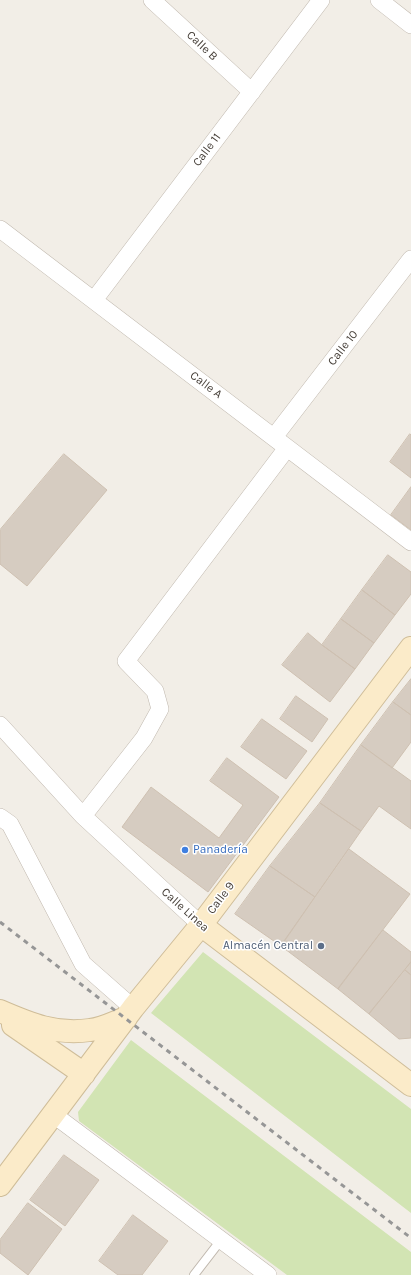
<!DOCTYPE html>
<html>
<head>
<meta charset="utf-8">
<style>
	body { margin:0 }
	canvas { display:block; background:#f2eee7 }
</style>
</head>
<body>
<canvas width="411" height="1275"></canvas>
<script>
const context = document.querySelector('canvas').getContext('2d');
context.lineJoin = 'round';
function fillPath(path, color) {
  context.fillStyle = color;
  context.fill(path, 'evenodd');
}
function stroke(path, color, width, dash) {
  context.strokeStyle = color;
  context.lineWidth = width;
  context.lineCap = dash ? 'butt' : 'round';
  context.setLineDash(dash || []);
  context.stroke(path);
}
function write(font, color, halo, rows, align = 'center') {
  context.font = font + ' Karla,sans-serif';
  context.lineWidth = 3;
  context.setLineDash([]);
  context.textBaseline = 'middle';
  context.strokeStyle = halo;
  context.fillStyle = color;
  for (const [text, x, y, turn = 0] of rows) {
    context.save();
    context.translate(x, y);
    context.rotate((+turn || 0) * Math.PI / 180);
    context.textAlign = isNaN(turn) ? turn : align;
    if (halo) context.strokeText(text, 0, 0);
    context.fillText(text, 0, 0);
    context.restore();
  }
}
fillPath(new Path2D(`
	M203 952 411 1109V1213L151 1013Z
	M131 1040 411 1252V1275H287L79 1121 78 1112Z`), '#d2e4b3');
const building = new Path2D(`
	M410 434 411 435V478L390 462Z
	M64 454 107 490 27 586 0 564V530Z
	M411 487V530L391 515Z
	M388 555 411 572V594L395 615 362 590Z
	M362 590 395 615 374 643 341 619Z
	M341 619 374 643 355 669 322 645Z
	M308 633 322 645 355 669 330 702 282 665Z
	M411 679V715L393 702Z
	M296 696 328 719 312 742 280 719Z
	M393 702 411 715V742L392 768 361 745Z
	M262 719 307 751 286 779 241 747Z
	M361 745 411 781V829L379 806 361 831 320 803Z
	M227 758 279 797 208 892 122 827 151 787 219 838 243 805 210 781Z
	M320 803 361 831 315 897 270 866Z
	M349 849 410 894 338 989 281 946Z
	M270 866 315 897 281 946 235 914Z
	M383 930 411 952V962L369 1014 338 989Z
	M411 962V975L405 970Z
	M405 970 411 975V1038L399 1039 369 1014Z
	M64 1155 99 1180 65 1226 30 1200Z
	M28 1203 62 1229 28 1275 0 1253V1240Z
	M133 1215 168 1241 142 1275H118L99 1261Z`);
fillPath(building, '#d6ccc1');
stroke(building, '#cec0b1', 1);
const lane = new Path2D(`
	M194 1275 221 1240`);
const street = new Path2D(`
	M152 0 252 92
	M379 0 411 25
	M0 229 411 542
	M94 300 321 0
	M274 437 411 259
	M0 725 83 816 201 925
	M83 816 144 738 160 709 155 691 126 661 287 448
	M0 817 10 824 83 964 133 1008
	M54 1115 268 1275`);
const secondary = new Path2D(`
	M201 925 411 1085
	M0 1011C30 1024 56 1035 90 1030 102 1029 115 1022 126 1018
	M13 1025 84 1074
	M0 1185 133 1008 201 925 411 648`);
stroke(lane, '#c0b8ae', 10);
stroke(street, '#c0b8ae', 18);
stroke(secondary, '#cfbd99', 24);
stroke(lane, '#fff', 8);
stroke(street, '#fff', 17);
stroke(secondary, '#fbebc9', 22);
stroke(new Path2D(`
	M0 922 411 1238`), '#969696', 3, [5, 5]);
for (const [x, y, r, color] of [
	[185,850,4,"#3f7fe0"],
	[321,946,4,"#5c6f8a"]
]) {
  const dot = new Path2D();
  dot.arc(x, y, r, 0, 2 * Math.PI);
  context.fillStyle = color;
  context.fill(dot);
  stroke(dot, '#fff', 1.5);
}
write('12px', '#453e37', '#fff', [
	["Calle B",202,46,43],
	["Calle 11",207,150,-53],
	["Calle 10",343,348,-52],
	["Calle A",206,385,37],
	["Calle 9",221,898,-53],
	["Calle Linea",185,910,42]
]);
write('12px', '#366cbe', '#fff', [
	["Panadería",193,850]
], 'left');
write('12px', '#4e5e75', '#fff', [
	["Almacén Central",313,946]
], 'right');
</script>
</body>
</html>
